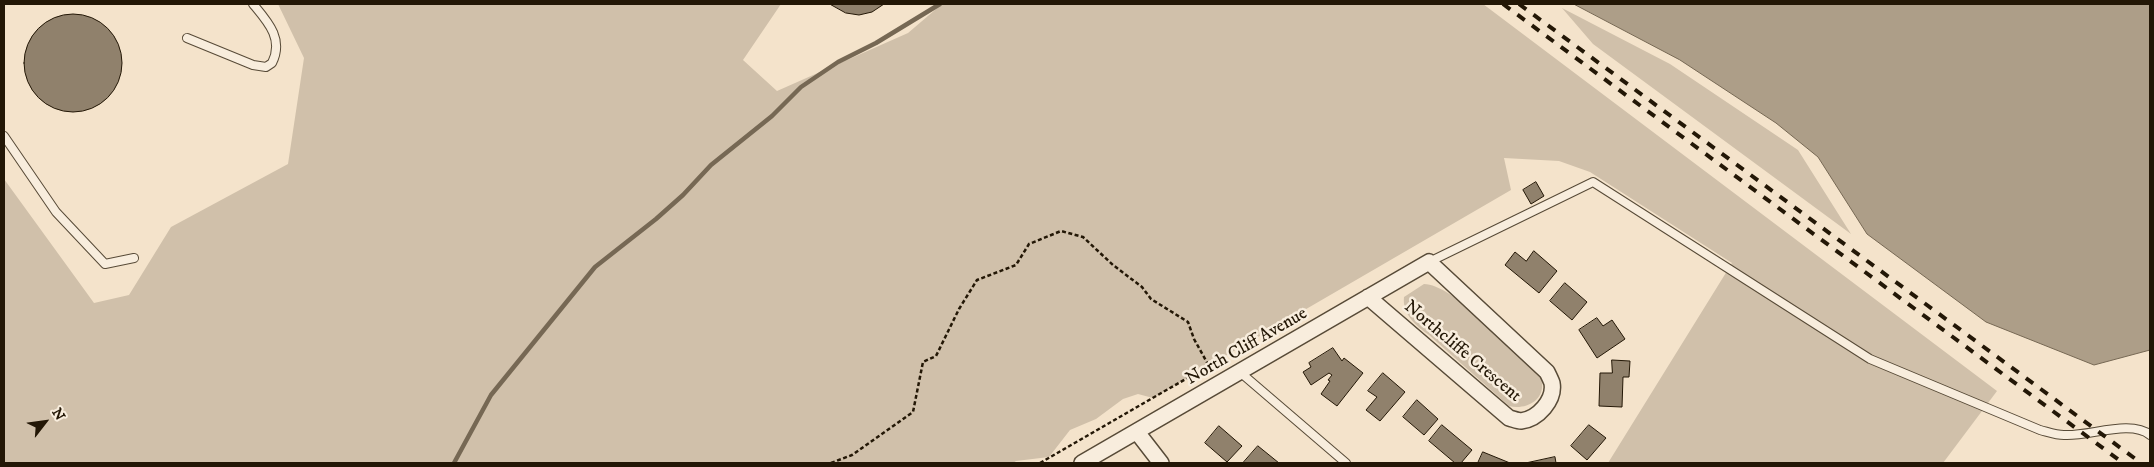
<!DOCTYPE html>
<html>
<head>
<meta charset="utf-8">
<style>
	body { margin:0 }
	#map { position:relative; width:2154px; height:467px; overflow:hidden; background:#f4e3cb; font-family:"IM FELL DW Pica",serif }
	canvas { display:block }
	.frame { position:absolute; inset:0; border:5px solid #231706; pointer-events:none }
	.north { position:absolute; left:20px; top:397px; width:50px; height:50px; -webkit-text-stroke:4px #f8eddd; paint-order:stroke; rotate:60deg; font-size:14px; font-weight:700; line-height:20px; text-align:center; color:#231706 }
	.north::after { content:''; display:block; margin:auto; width:18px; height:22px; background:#231706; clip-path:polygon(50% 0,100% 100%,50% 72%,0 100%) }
</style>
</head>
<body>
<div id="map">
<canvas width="2154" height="467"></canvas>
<div class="frame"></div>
<div class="north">N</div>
</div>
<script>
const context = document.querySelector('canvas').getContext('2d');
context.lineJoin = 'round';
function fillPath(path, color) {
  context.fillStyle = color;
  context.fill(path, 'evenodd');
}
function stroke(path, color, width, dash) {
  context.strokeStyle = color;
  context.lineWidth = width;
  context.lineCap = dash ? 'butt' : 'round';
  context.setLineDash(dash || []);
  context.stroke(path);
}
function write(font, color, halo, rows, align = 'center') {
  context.font = font + ' "IM FELL DW Pica",serif';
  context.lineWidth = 5;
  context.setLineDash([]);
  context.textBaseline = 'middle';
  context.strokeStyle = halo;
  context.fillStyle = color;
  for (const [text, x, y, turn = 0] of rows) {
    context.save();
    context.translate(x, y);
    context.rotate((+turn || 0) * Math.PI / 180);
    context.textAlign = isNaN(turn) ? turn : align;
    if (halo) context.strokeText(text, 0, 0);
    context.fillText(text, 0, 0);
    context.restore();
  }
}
fillPath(new Path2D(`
	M278 4H781L743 60 777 91 908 33 942 4H1483L1997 391 1943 463H1608L1732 263 1590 172 1559 161 1504 158 1511 190 1153 398 1138 394 1123 399 1096 419 1070 430 1049 457 1016 461 1013 463H4V179L94 303 129 295 171 227 288 164 304 58Z
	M1562 8 1670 64 1798 150 1851 234 1593 44Z
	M1424 284C1452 284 1509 346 1531 366 1536 371 1542 376 1542 383 1544 402 1524 410 1509 406L1429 335C1416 326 1402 314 1404 297Z`), '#d0c0aa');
const water = new Path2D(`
	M1574 4H2150V350L2094 365 1986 322 1867 234 1818 157 1776 123 1680 60Z`);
fillPath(water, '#ad9e88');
stroke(water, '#766854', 1);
stroke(new Path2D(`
	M454 463 491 395 595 267 656 219 683 195 711 165 772 116 801 87 838 62 876 43 940 4`), '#766854', 4.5);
const building = new Path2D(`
	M830 4H884L872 12 859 15 846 13Z
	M24 63a49 49 0 1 1 98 0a49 49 0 1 1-98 0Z
	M1536 182 1544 196 1531 204 1523 190Z
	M1534 251 1557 271 1539 293 1505 265 1515 252 1526 261Z
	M1565 283 1587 302 1572 320 1550 301Z
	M1597 318 1603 326 1612 320 1625 339 1597 358 1579 330Z
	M1333 348 1342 361 1344 358 1363 373 1337 406 1321 394 1330 381 1328 380 1332 375 1329 373 1311 385 1303 372 1311 367 1309 363Z
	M1612 360 1630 361 1629 377H1623L1622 407 1599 406 1600 373H1612Z
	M1383 373 1405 392 1380 421 1366 410 1377 397 1368 391Z
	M1417 400 1438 419 1424 435 1403 417Z
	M1442 425 1472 450 1461 463H1455L1429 441Z
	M1589 425 1606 438 1587 460 1571 446Z
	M1219 426 1242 446 1227 462 1205 443Z
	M1258 446 1279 463H1243Z
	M1483 452 1510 463H1478Z
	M1555 457 1556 463H1526Z`);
fillPath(building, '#90816c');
stroke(building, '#231706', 1);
const service = new Path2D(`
	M187 38 253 65 266 67 272 63C284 39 268 22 253 4
	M4 136 56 212 105 264 134 258
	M1429 262 1593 182 1870 359 2040 430C2048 432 2056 435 2064 435 2088 437 2131 419 2150 435
	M1241 373 1346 463`);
const minor = new Path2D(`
	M1137 432 1161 463
	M1082 463C1198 397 1313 329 1429 262L1547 372C1549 376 1551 380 1552 383 1555 400 1538 419 1521 421 1518 421 1513 419 1509 418L1368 297`);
stroke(service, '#574a37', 10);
stroke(minor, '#574a37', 18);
stroke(new Path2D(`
	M831 463 852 455 913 412 923 362 936 356 959 309 977 280 1016 265 1029 244 1061 231 1083 237 1113 265 1142 287 1151 299 1188 322 1194 339 1209 366
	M1040 463 1222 358 1226 361`), '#231706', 2.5, [4, 2.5]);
stroke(service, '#f8eddd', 8);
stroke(minor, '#f8eddd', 15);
stroke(new Path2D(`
	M1503 4 2123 463
	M1519 4 2141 463`), '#231706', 4, [9, 9]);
write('18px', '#231706', '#f8eddd', [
	["North Cliff Avenue",1247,347,-30],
	["Northcliffe Crescent",1462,352,40]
]);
</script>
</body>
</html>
